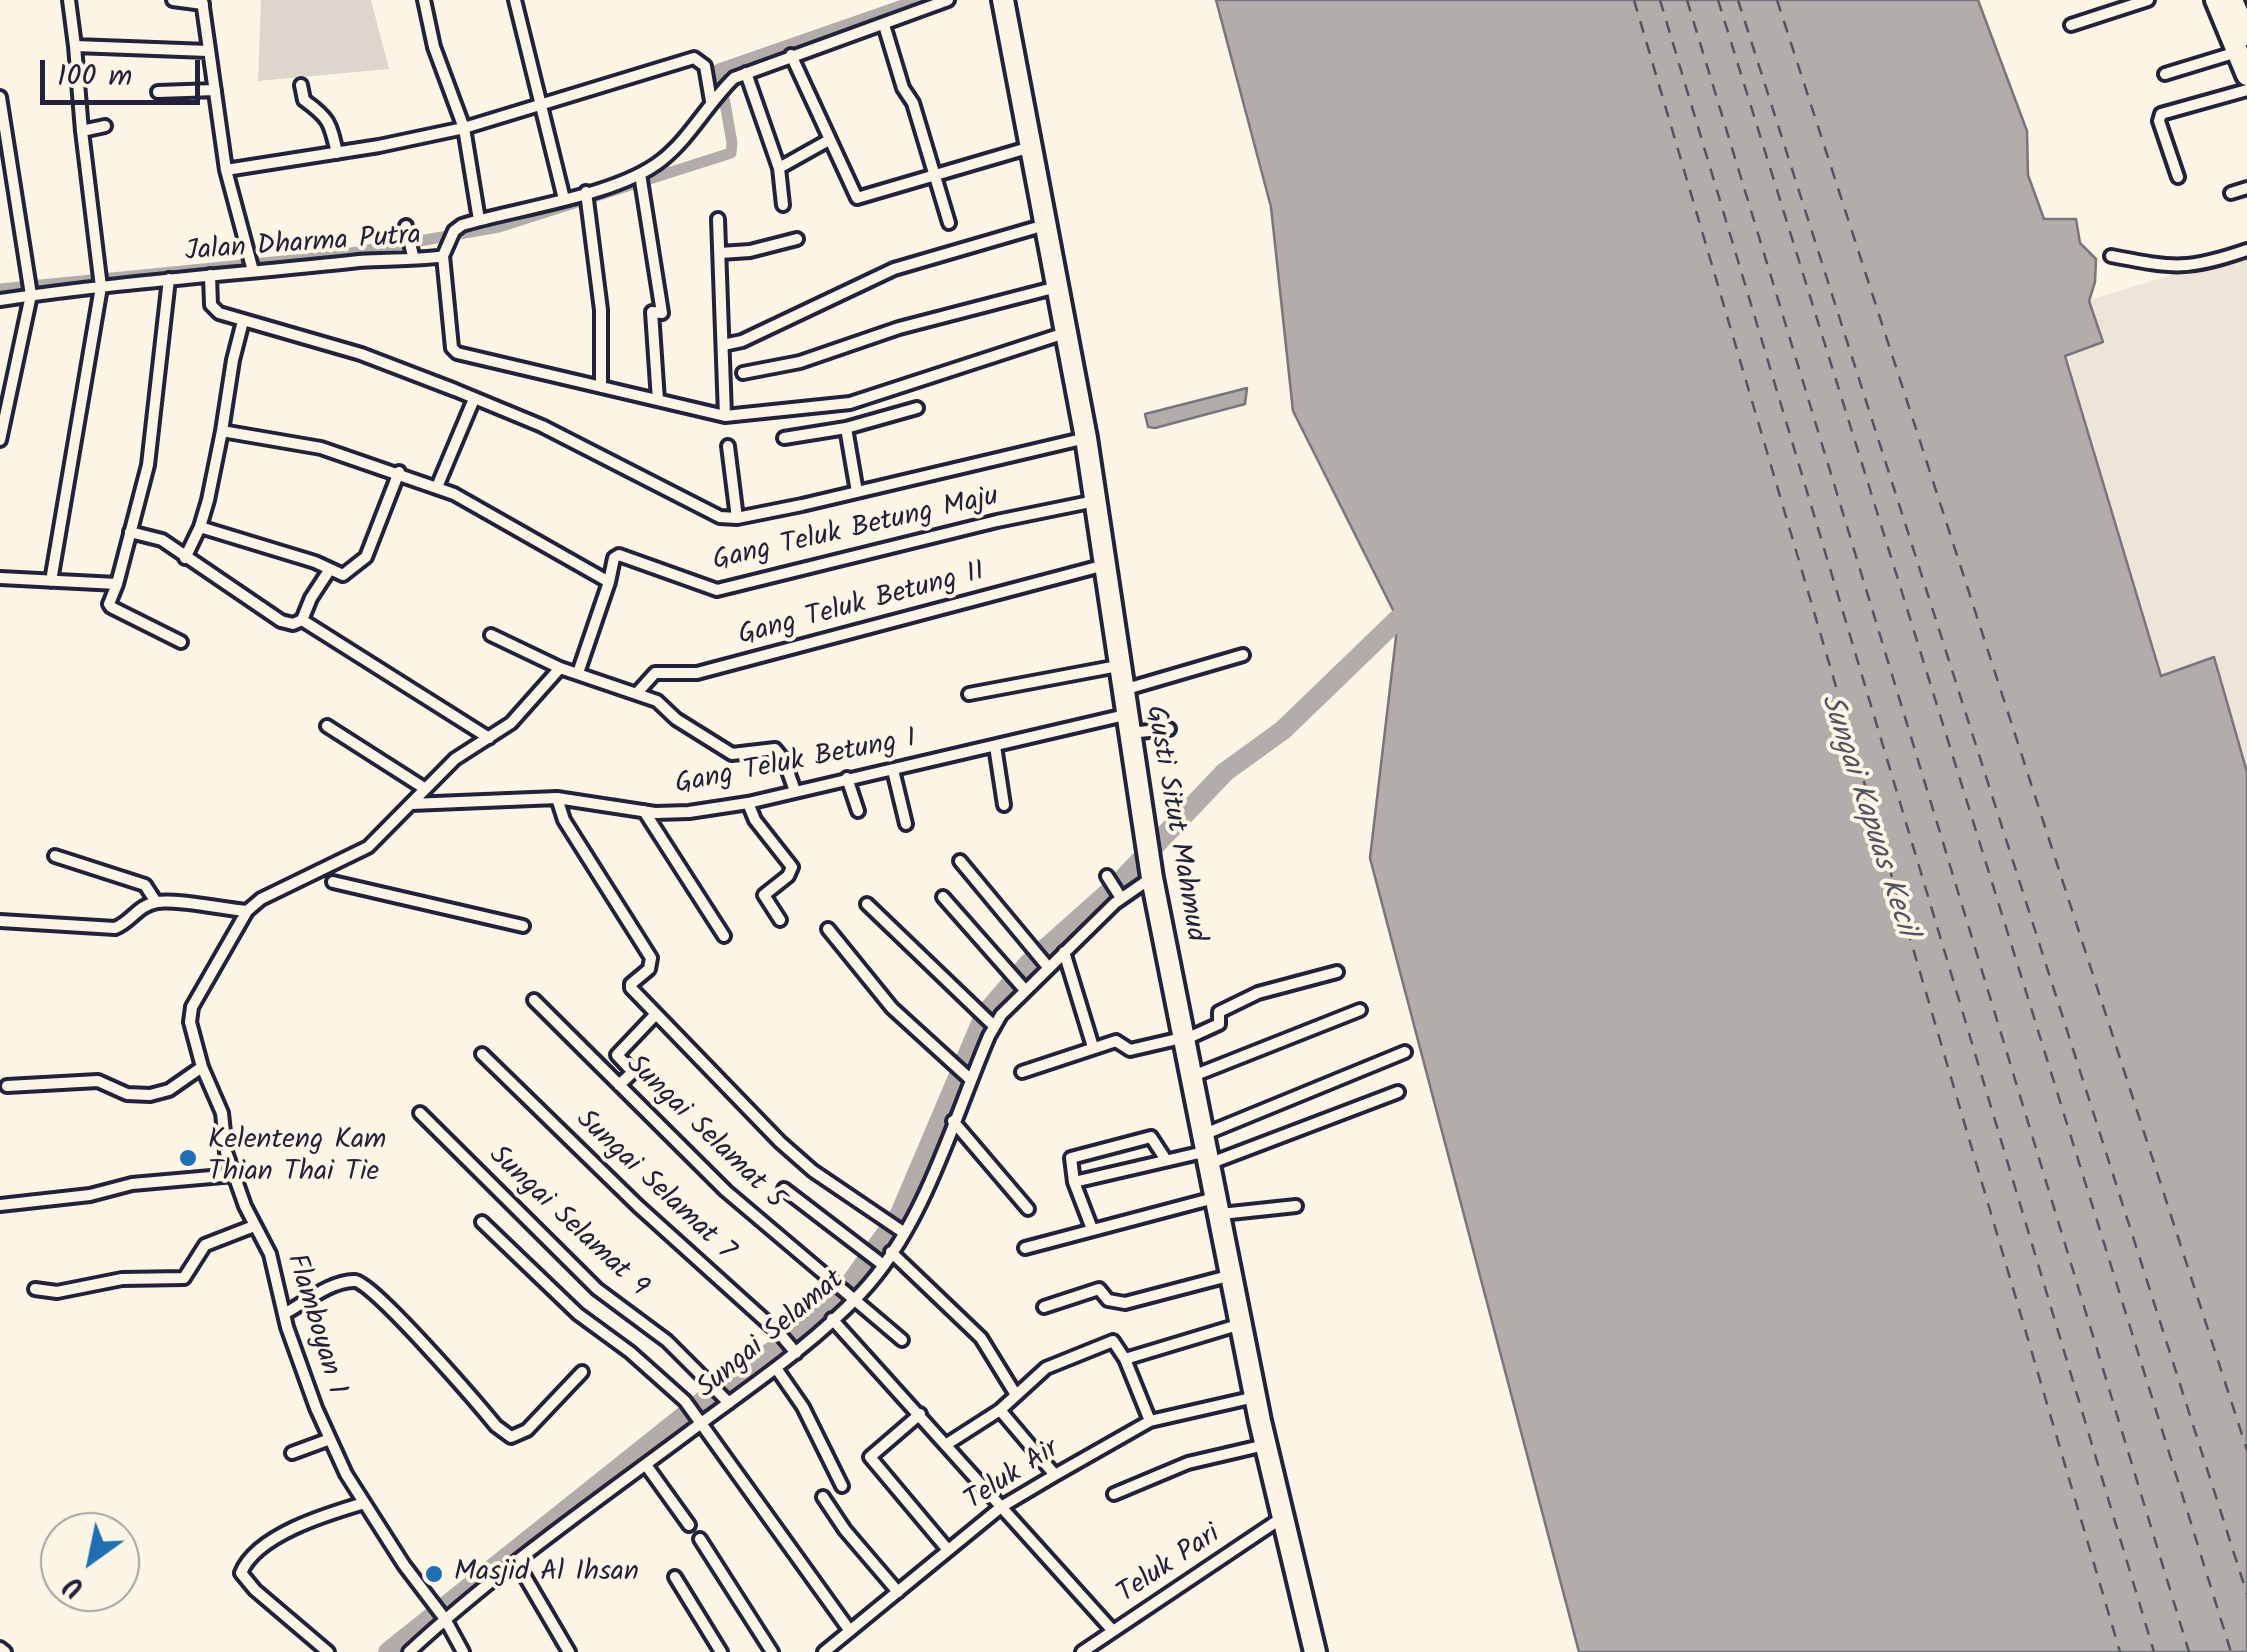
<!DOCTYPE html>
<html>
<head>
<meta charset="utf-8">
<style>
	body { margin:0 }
	#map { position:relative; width:2247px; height:1652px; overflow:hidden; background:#fcf5e5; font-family:Kalam,sans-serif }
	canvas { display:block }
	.north { position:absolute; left:40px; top:1512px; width:100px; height:100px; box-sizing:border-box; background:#fcf5e5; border:2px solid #a5a1a1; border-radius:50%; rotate:213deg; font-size:28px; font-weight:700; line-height:40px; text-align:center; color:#22223b }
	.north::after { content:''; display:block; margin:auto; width:35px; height:45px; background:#1f6fb2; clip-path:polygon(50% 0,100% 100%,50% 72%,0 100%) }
	.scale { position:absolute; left:40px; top:60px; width:160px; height:45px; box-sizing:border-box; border:5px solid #22223b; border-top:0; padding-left:12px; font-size:30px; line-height:35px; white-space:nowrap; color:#22223b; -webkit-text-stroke:8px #fcf5e5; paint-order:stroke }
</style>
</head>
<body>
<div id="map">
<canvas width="2247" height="1652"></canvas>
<div class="north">U</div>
<div class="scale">100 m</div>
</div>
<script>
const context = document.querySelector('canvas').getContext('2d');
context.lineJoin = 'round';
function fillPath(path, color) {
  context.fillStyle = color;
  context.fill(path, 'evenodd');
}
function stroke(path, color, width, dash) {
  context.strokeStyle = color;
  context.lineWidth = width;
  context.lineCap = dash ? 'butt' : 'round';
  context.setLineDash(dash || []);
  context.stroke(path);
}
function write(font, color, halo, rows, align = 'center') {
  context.font = font + ' Kalam,sans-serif';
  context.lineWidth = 8;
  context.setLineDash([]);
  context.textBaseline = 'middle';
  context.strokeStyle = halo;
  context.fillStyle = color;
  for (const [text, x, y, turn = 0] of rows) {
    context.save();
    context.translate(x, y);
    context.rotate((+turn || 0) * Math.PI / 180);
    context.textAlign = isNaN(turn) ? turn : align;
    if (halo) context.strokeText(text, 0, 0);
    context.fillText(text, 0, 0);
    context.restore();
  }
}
fillPath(new Path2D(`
	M2247 252V772L2245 773 2214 658 2161 677 2065 356 2103 342 2089 300Z`), '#ece5d8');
fillPath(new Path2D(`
	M261 0H371L389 69 258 81Z`), '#dcd6cc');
const water = new Path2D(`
	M1216 0H1978L2027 131 2028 175 2044 219H2076L2080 243 2096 259 2095 282 2089 301 2103 342 2065 356 2161 676 2214 657 2247 772V1652H1579L1370 858 1398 620 1293 411 1271 207Z
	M1247 388 1245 404 1155 428 1148 427 1145 414Z`);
fillPath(water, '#b2adab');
stroke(water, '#78757e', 2.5);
stroke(new Path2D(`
	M0 289 334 256 499 227 731 153 732 143 719 69 917 0`), '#b2adab', 11);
stroke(new Path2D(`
	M388 1652 714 1392 791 1338 847 1288 900 1214 985 1014 1028 964 1118 884 1225 772 1283 730 1398 619`), '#b2adab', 20);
stroke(new Path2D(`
	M1634 0 2120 1652
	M1660 0 2154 1652
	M1687 0 2189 1652
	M1718 0 2231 1652
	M1738 0 2247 1594
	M1777 0 2247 1450`), '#545362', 2.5, [12, 10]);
const street = new Path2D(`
	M69 0 75 46 208 51
	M173 0 203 4
	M202 0 226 170 253 271
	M424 0 434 47 464 128 479 220
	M515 0 564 199
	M884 25 903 88 913 103 949 223
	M2071 25 2148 0
	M75 46 82 131
	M791 55 857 198 1031 147
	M746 73 779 168
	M2165 74 2237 52
	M301 85 304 100C329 118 330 122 337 153
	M158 92 215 90
	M0 97 31 295 0 440
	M226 170 379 146 464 128 694 58 705 66 711 101
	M640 174 662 313 652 312 658 400
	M2178 177 2159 121 2161 114 2247 90
	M586 192 601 310V387
	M2231 193 2247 188
	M783 205 779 168 829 140
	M406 226 413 256
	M720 253 750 251 797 239
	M443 256 454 231 462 225C518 208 617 196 662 160 690 138 708 103 734 78L948 0
	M443 256 452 348 457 353 725 416 718 219
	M2111 256C2174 268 2186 271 2247 250
	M210 275 211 305 219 313 361 354 455 390 542 426 720 517 737 518 802 505 1086 438
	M0 300C119 282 240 274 359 261 375 260 434 259 443 256
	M243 321 233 360 222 431 321 448 454 494 609 582 614 558 619 555 717 590 997 521 1095 501
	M723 345 742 341 894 269 1045 225
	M743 373 800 362 899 328 1057 287
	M725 416 850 403 1065 333
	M784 438 846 428
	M728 446 737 518
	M437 487 474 399
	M857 492 846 428 917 408
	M200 527 315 562 343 575 366 557 399 472
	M130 532 162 540 281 621 293 624 302 620 489 738
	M185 558 200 527 208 500 222 431
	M0 578 117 584 148 465 169 279
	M51 581 101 287 82 131 105 126
	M117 584 109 604 111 607 181 642
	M302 620 311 598 330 569
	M491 635 560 668
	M578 673 609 582
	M1123 690 1243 655
	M637 693 655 673H697L1105 565
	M969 694 1118 666
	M327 726 424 788
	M1129 733 1169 729
	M995 746 1004 805
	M893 770 906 824
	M847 778 858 811
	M557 798 564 820 651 958 649 969 631 984V988L780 1142 813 1171 903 1232
	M748 803 755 820 792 867 788 876 764 895 780 920
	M411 804 557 798 655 813 689 812 748 803 1125 715
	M644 811 724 936
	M55 856 145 885 156 902
	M960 861 1048 967
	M1107 876 1121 898
	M333 882 523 926
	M943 897 1025 990
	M867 904 994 1026
	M0 921 115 928C131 922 138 905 157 902 178 899 223 909 247 911
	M828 929 892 1008 970 1079
	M1064 952 1093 1047
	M534 1000 726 1191 902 1340
	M1186 1039 1219 1024V1012L1258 993 1337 972
	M482 1054 638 1206 780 1334 796 1353
	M1022 1072 1116 1041 1130 1050 1186 1037
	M1193 1076 1360 1010
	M619 1085 633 1072 617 1055 655 1015
	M7 1086 98 1081 127 1094 150 1095 169 1090 202 1067
	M420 1113 597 1289 667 1341 729 1403
	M953 1121 1028 1209
	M1205 1134 1405 1052
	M1211 1163 1398 1092
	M1074 1182 1208 1151
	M784 1189 882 1264
	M0 1205 90 1195 132 1184 234 1175
	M1221 1214 1296 1206
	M482 1222 578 1314 630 1352 685 1401 850 1631
	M1092 1229 1074 1182 1071 1158 1151 1137 1166 1160
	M1025 1248 1218 1197
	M891 1252 981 1338 1016 1395
	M35 1289 57 1292 122 1279 184 1278 205 1245 254 1226
	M1044 1307 1099 1289 1108 1300 1125 1303 1232 1275
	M284 1314C304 1303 332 1280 355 1281 373 1282 478 1404 496 1426L511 1437 527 1430 582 1372
	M832 1319 1113 1631
	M1125 1359 1241 1324
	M776 1368 803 1407 842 1486
	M1000 1410 1055 1475
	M920 1414 870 1457 948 1550
	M947 1444 1000 1410 1046 1368 1113 1341 1125 1359 1150 1421
	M292 1453 330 1439
	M646 1465 689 1525
	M1114 1494 1188 1463 1265 1445
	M823 1497 845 1530 898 1592
	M700 1539 772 1652
	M517 1563 569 1652
	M675 1577 721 1652
	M0 1648 5 1652
	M328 1652 255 1590 241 1573C256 1535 327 1514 364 1503
	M409 1652C502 1566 607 1494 708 1418 761 1379 816 1341 861 1293 924 1227 954 1118 989 1036L1001 1015 1115 903 1151 878
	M463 1652 445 1619 404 1565 346 1474 316 1408 287 1327 270 1254 245 1206 226 1152 222 1113 202 1067 190 1022 192 1007 247 911 261 899 368 847 455 759 511 723 560 668 657 701 676 719 732 754 775 749 784 760 795 791
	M824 1652 1001 1507 1055 1475 1150 1421 1255 1397
	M1082 1652 1283 1517`);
const highway = new Path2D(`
	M1003 0 1086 438 1152 878 1260 1421 1315 1652
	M2216 0 2247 75
	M2232 0 2247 35`);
stroke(street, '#22223b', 18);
stroke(highway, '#22223b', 28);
stroke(street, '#fcf5e5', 10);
stroke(highway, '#fcf5e5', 20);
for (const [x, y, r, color] of [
	[188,1158,10,"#1f6fb2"],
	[434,1574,10,"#1f6fb2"]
]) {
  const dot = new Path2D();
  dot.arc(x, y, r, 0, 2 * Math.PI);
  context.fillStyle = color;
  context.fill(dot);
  stroke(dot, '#fcf5e5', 4);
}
write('28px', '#22223b', '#fcf5e5', [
	["Jalan Dharma Putra",303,246,-4],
	["Gang Teluk Betung Maju",856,531,-13],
	["Gang Teluk Betung II",862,606,-15],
	["Gang Teluk Betung I",796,764,-11],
	["Gusti Situt Mahmud",1173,824,80],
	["Sungai Selamat 5",704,1134,44],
	["Sungai Selamat 7",654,1187,43],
	["Sungai Selamat 9",567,1223,43],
	["Flamboyan 1",314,1325,73],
	["Sungai Selamat",772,1336,-40],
	["Teluk Air",1013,1477,-33],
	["Teluk Pari",1170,1566,-34]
]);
write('28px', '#22223b', '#fcf5e5', [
	["Kelenteng Kam",208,1142],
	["Thian Thai Tie",208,1174],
	["Masjid Al Ihsan",454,1574]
], 'left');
write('italic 30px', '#545362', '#fcf5e5', [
	["Sungai Kapuas Kecil",1866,816,72]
]);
</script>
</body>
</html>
